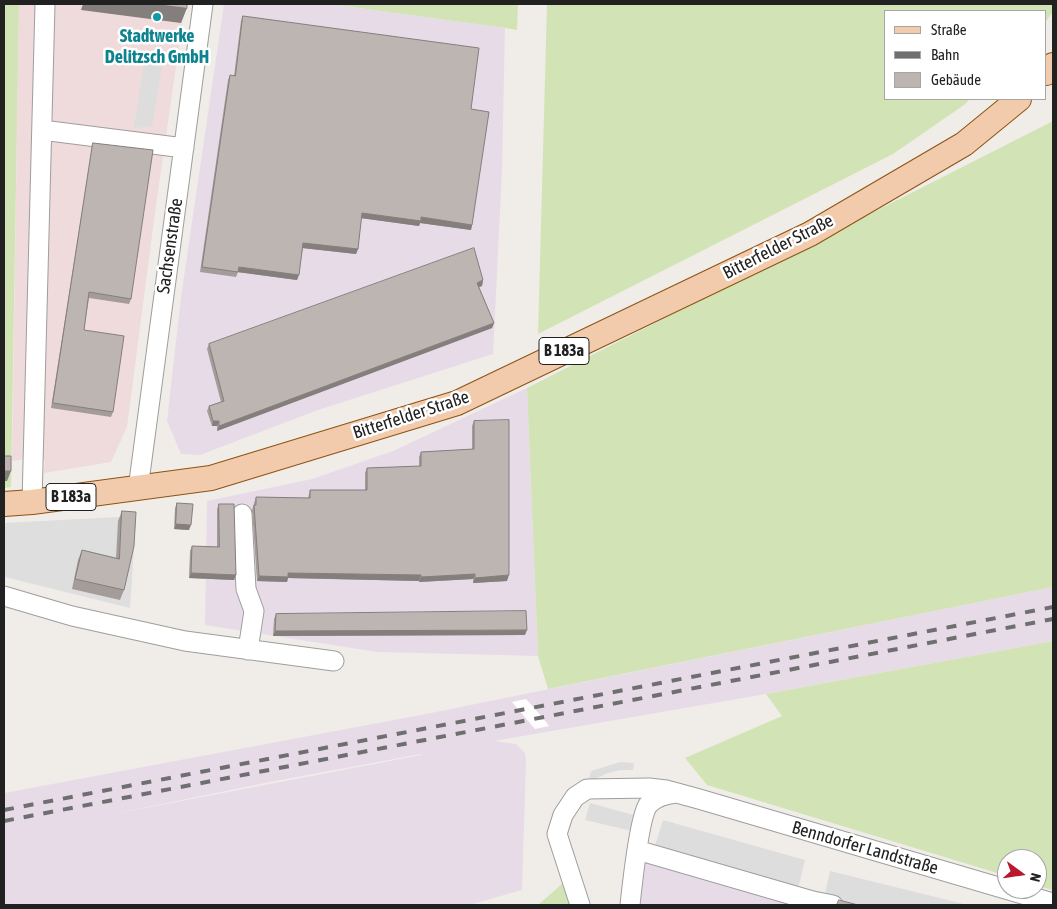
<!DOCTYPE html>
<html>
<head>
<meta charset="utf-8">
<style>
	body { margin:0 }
	#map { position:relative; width:1057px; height:909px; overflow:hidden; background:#f0ede9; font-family:"Asap Condensed",sans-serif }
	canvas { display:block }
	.frame { position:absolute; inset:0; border:5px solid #212121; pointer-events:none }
	.legend { position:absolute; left:884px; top:10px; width:162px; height:90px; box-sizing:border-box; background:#fff; border:1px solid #a6a6a6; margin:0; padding:6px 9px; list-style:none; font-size:15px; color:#212121 }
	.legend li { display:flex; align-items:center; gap:10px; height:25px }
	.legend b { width:25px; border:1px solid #a6a6a6 }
	.north { position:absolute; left:997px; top:849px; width:50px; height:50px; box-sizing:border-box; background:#fff; border:1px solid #a6a6a6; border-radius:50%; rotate:104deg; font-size:14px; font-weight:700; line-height:20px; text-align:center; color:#212121 }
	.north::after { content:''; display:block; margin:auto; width:18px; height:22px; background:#bb172d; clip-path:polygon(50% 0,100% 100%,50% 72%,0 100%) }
</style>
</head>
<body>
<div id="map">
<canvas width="1057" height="909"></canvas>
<div class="frame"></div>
<ul class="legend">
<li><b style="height:6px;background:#f2caac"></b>Straße</li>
<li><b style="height:6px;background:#6f6f6f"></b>Bahn</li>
<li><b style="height:14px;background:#bdb5b2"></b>Gebäude</li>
</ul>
<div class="north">N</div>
</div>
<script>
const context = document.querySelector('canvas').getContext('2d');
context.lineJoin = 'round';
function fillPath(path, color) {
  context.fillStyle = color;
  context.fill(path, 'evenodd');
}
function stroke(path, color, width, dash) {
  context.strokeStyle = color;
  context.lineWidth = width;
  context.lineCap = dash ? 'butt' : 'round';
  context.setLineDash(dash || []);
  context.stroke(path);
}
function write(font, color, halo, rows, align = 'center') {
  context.font = font + ' "Asap Condensed",sans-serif';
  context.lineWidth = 5;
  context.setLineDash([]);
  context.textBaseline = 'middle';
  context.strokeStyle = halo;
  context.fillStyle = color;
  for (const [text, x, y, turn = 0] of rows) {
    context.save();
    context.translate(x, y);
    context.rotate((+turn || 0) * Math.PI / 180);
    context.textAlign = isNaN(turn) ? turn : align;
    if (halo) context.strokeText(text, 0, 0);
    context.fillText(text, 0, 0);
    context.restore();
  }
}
fillPath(new Path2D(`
	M136 516 130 608 5 577 4 523Z`), '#dfdede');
fillPath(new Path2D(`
	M19 4H185L156 205 127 427 111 462 44 473 45 461 33 458 12 461Z`), '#efdadc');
fillPath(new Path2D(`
	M224 4H330L505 28 502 171 493 354 318 410 200 455 181 454 167 421 181 297Z
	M527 388 538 656 377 652 205 625 207 501 312 479 393 451Z
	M1053 587V641L766 694 494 741 516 744 525 753 526 761 522 890 469 905H4V793L426 714ZM421 754V755L108 815 270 782Z
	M637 850 829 905H630Z`), '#e8dbe8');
fillPath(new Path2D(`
	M4 4H19L11 487 4 488Z
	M330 4H518L517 30 505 28Z
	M547 4H1053V12L1046 21V11H886V99H970L964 105 893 154 538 334Z
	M1053 121V587L548 689 538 656 527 388Z
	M1053 641V890L1037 886V859H1007V876L707 785 685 758 782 716 766 694Z
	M572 875 580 905H538Z`), '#d2e4b5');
fillPath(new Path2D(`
	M145 57 163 60 152 126 134 128Z
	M620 762 634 763 633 770H620L608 773 588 782 591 771Z
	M590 803 637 816 632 831 585 820Z
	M663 820 805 860 796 897 652 855Z
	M830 871 968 905H833L823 903Z`), '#ddd');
fillPath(new Path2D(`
	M526 699 542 717 549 726 535 729 512 702Z`), '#fff');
const minor = new Path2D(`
	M42 130 184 148
	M138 489 203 4
	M32 502 45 4
	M242 514 246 589 254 611 248 650
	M4 596 72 616 185 641 334 661
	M637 850 813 901 833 905
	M580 905 557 834 563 815 575 797 587 789 649 788 666 790 699 799 1053 903
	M630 905C632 887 639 818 648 805 655 797 667 794 676 793`);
const major = new Path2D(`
	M1046 73 1053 65
	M4 504 32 502 211 478 457 403 810 234 964 144 1019 99`);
stroke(minor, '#9e9e9e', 21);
stroke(major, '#8c5312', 26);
stroke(minor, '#fff', 19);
stroke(major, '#f2caac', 24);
stroke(new Path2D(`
	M4 810 1053 607
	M4 821 1053 619`), '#6f6f6f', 4, [10, 10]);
fillPath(new Path2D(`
	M243 16 471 109 472 225 471 230 420 223 419 226 361 218 358 249 356 254 303 248 297 280 238 272 236 277 200 272 228 80 230 75 234 76 241 21Z
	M93 143 131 299 129 304 89 298 84 330 113 412 111 417 51 408 92 148Z
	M483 280 482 286 479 287 494 323 492 328 217 431V426H212L207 411 209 406 221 402 207 349 209 344Z
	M474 421 507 581 473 583V579L419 582V581L288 578 287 582 257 581 252 510 256 497 308 498 310 490H365V473L367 468 419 466V457L421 452 472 449V426Z
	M177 503 189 530 174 529 175 508Z
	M219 504 236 575 234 580 189 578 190 551 192 546 217 547V509Z
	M122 511 124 590 120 600 72 589 78 560 82 550 116 558 118 521Z
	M276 614 525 635 273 636 274 619Z`), '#a39c99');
fillPath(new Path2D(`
	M83 4H153L187 8 181 23 81 10Z
	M362 213 421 217 472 225 471 230 420 223 419 226 360 218Z
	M303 243 358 249 356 254 302 248Z
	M239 267 299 275 297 280 237 272Z
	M483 280 482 286 476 288 477 283Z
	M494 323 492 328 217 431 219 426Z
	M213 421H219L217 426H212Z
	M4 471H11L7 481H4Z
	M176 524 191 525 189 530 174 529Z
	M191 573 236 575 234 580 189 578Z
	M288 573 421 575 419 581 288 578 287 582 257 581 259 576Z
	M475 574 473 579 419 582 421 577Z
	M509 575 507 581 473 583 475 578Z
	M527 630 525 635 273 636 275 631Z`), '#847f7d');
const building = new Path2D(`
	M153 4H187V8Z
	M243 16 479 48 471 109 489 112 472 225 421 217V221L362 213 358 249 303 243 299 275 239 267 238 272 202 267 230 75 235 76Z
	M93 143 153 150 131 299 89 292 84 330 124 336 113 412 53 403Z
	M474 248 483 280 477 283 494 323 219 426V421H213L209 406 224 401 209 344Z
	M509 420V575L475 578V574L421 577V575L288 573V577L259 576 254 505H256V497L310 498V490H367V468L421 466V452L474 449V421Z
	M4 456H11V471H4Z
	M177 503 193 504 191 525 176 524Z
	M219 504H234L236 575 191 573 192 546 219 547Z
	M122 511 136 512 134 546 124 590 75 579 82 550 119 559Z
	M526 611 527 630 275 631 276 614Z
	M839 900 858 905H837Z`);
fillPath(building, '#bdb5b2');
stroke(building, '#847f7d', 1);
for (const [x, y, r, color] of [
	[157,17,5,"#0f9aa8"]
]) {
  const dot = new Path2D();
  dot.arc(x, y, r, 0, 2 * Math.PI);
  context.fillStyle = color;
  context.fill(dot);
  stroke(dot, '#fff', 2);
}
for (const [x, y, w] of [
	[564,351,50],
	[71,497,50]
]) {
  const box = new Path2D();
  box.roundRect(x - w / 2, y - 13.5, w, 27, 4);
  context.fillStyle = '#fff';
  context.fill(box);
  stroke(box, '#212121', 1);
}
write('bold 16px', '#212121', null, [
	["B 183a",564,351],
	["B 183a",71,497]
]);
write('bold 18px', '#0d838f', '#fff', [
	["Stadtwerke",157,36],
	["Delitzsch GmbH",157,57]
]);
write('18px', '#212121', '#fff', [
	["Sachsenstraße",170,246,-82],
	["Bitterfelder Straße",778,247,-27],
	["Bitterfelder Straße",411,415,-18],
	["Benndorfer Landstraße",865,848,16]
]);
</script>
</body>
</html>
